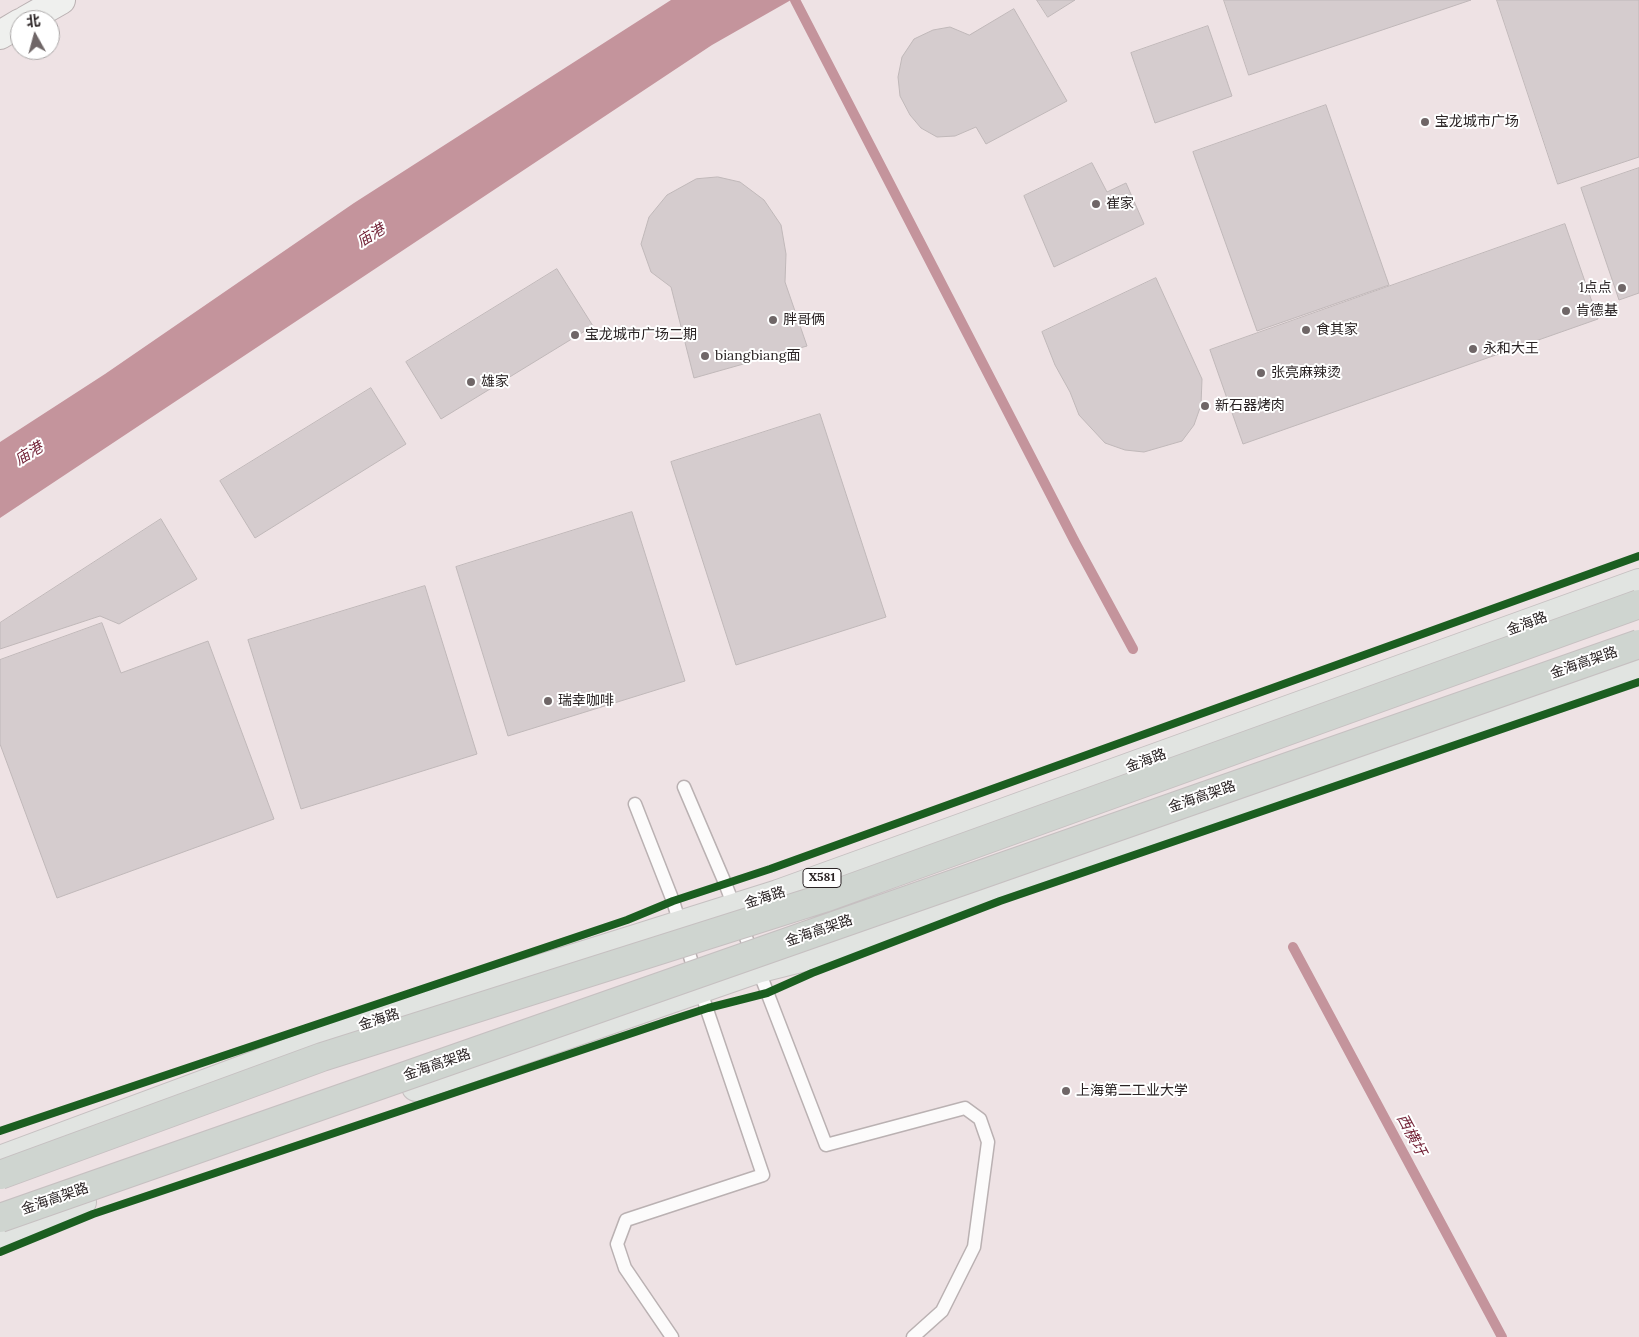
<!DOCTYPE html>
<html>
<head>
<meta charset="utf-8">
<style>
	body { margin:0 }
	#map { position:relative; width:1639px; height:1337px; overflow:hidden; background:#eee2e4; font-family:Lora,"Noto Sans SC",serif }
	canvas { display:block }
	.north { position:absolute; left:10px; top:10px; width:50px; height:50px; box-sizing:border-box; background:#fff; border:1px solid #aaa7a7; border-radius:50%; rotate:353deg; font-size:14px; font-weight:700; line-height:20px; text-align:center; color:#2a2324 }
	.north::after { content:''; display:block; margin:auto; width:18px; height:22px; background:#6f6667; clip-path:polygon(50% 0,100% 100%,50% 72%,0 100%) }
</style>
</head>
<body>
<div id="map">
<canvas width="1639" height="1337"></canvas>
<div class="north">北</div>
</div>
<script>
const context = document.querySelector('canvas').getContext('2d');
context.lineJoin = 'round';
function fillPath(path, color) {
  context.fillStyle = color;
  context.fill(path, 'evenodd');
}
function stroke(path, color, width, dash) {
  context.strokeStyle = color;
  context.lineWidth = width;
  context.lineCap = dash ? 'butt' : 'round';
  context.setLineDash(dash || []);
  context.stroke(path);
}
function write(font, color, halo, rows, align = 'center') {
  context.font = font + ' Lora,"Noto Sans SC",serif';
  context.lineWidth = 4;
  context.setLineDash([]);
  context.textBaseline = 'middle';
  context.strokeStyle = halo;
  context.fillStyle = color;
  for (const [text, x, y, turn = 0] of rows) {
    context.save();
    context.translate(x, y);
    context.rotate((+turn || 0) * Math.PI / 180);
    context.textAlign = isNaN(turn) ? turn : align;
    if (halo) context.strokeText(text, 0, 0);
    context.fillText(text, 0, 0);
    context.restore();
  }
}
fillPath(new Path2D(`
	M671 0H791L712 45 0 518V442L105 374 354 203Z`), '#c4949c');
stroke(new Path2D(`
	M795 0 1075 542 1133 649
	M1293 947 1502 1337`), '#c4949c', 10);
const building = new Path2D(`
	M1037 0H1075L1048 17Z
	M1224 0H1471L1249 75Z
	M1497 0H1639V157L1558 184Z
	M1014 9 1067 101 986 144 976 127 955 136 937 137 921 128 910 115 900 96 898 77 902 57 914 39 933 30 950 27 969 35Z
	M1208 26 1232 96 1155 123 1131 53Z
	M1326 105 1389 285 1257 331 1193 152Z
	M1092 163 1107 192 1126 183 1144 224 1054 267 1024 196Z
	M1639 168V293L1619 300 1581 188Z
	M718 177 740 182 764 200 781 225 786 254 785 282 807 346 694 378 671 287 651 272 641 244 649 217 667 195 696 179Z
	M1565 224 1598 319 1243 444 1210 350Z
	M557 269 593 326 441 419 406 362Z
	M1156 278 1202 379 1201 405 1194 425 1182 441 1144 452 1125 450 1105 443 1079 415 1070 392 1055 365 1042 332Z
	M371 388 406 444 255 538 220 481Z
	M820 414 886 617 736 665 671 462Z
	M632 512 685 681 508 736 456 567Z
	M161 519 197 579 119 624 100 616 0 649V623Z
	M425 586 477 754 301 809 248 640Z
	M102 623 121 673 208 641 274 819 57 898 0 744V660Z`);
fillPath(building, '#d5ccce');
stroke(building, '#c0b8b9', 1);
const lane = new Path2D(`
	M684 787 725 883 826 1145 965 1108 980 1119 988 1142 974 1247 942 1311 913 1337
	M635 804 673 901 700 989 763 1175 626 1220 617 1244 625 1268 672 1337`);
const secondary = new Path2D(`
	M26 20 61 0
	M0 35 20 23`);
const primary = new Path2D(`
	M416 1087 757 969 805 957 1639 664
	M0 1160 371 1022 778 894 1639 583
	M0 1235 82 1202`);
stroke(lane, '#bab1b2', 15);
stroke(secondary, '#bab1b2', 30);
stroke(primary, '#c6c0c1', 30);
stroke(lane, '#fcfbfb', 12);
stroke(secondary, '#eff0ee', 28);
stroke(primary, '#e1e4e1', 28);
const highwayBridge = new Path2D(`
	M0 1175 322 1057 824 898 1639 604
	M0 1218 1639 644`);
stroke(highwayBridge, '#c6c0c1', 30, []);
stroke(highwayBridge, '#cfd5d0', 28);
stroke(new Path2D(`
	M0 1131 627 920 673 901 770 869 1639 556
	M0 1252 93 1214 668 1021 708 1008 767 993 812 973 1000 901 1639 682`), '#1b5e20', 8);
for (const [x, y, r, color] of [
	[1425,122,5,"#6f6667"],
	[1096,204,5,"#6f6667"],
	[1622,288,5,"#6f6667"],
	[1566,311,5,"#6f6667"],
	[773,320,5,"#6f6667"],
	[1306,330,5,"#6f6667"],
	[575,335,5,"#6f6667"],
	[1473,349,5,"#6f6667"],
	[705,356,5,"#6f6667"],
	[1261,373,5,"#6f6667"],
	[471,382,5,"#6f6667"],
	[1205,406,5,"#6f6667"],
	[548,701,5,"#6f6667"],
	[1066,1091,5,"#6f6667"]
]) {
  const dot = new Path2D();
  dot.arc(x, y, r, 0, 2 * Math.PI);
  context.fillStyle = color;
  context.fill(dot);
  stroke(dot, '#fff', 2);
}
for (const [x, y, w] of [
	[822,878,38]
]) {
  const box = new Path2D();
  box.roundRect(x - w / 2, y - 9.5, w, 19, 4);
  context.fillStyle = '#fff';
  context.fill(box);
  stroke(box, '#2a2324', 1);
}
write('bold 12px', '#2a2324', null, [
	["X581",822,878]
]);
write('14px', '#2a2324', '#fff', [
	["宝龙城市广场",1435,122],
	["崔家",1106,204],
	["1点点",1612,288,"right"],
	["肯德基",1576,311],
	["胖哥俩",783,320],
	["食其家",1316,330],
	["宝龙城市广场二期",585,335],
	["永和大王",1483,349],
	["biangbiang面",715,356],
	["张亮麻辣烫",1271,373],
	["雄家",481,382],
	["新石器烤肉",1215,406],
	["瑞幸咖啡",558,701],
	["上海第二工业大学",1076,1091]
], 'left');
write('14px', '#2a2324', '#fff', [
	["金海路",1527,624,-20],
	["金海高架路",1584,663,-19],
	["金海路",1146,761,-20],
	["金海高架路",1202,797,-19],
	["金海路",765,898,-18],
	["金海高架路",819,931,-19],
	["金海路",379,1020,-18],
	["金海高架路",437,1065,-19],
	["金海高架路",55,1199,-19]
]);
write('italic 15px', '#742539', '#fff', [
	["庙港",371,236,-32],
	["庙港",29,454,-32],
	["西横圩",1411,1135,62]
]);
</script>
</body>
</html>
